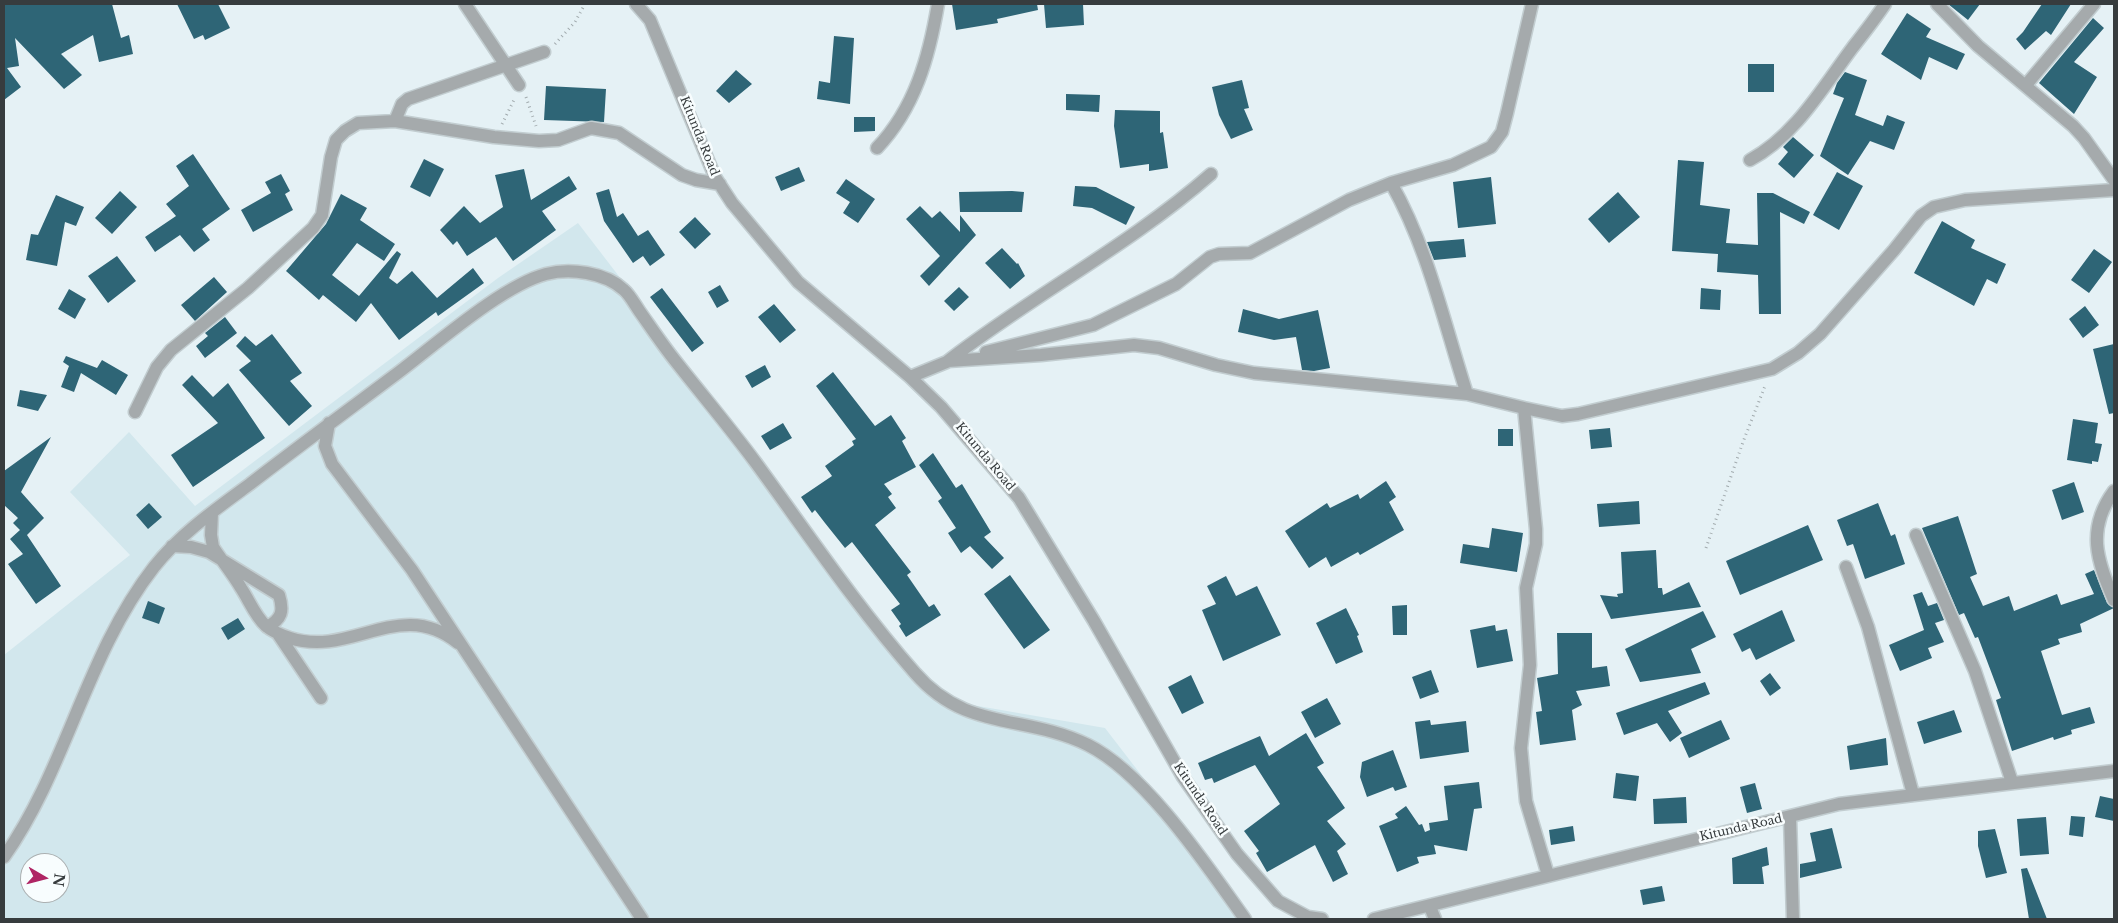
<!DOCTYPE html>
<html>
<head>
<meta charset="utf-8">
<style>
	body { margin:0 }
	#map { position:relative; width:2118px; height:923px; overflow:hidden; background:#e5f1f5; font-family:"Libre Baskerville",serif }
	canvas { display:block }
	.frame { position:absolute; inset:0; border:5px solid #373c3e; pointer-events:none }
	.north { position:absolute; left:20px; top:853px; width:50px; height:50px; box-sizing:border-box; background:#f8fdfe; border:1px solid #abb0b1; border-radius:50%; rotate:98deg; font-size:14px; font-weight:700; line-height:20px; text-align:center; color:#373c3e }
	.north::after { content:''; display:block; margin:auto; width:18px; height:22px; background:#af2564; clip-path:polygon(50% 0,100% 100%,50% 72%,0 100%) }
</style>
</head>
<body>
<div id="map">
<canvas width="2118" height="923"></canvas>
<div class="frame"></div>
<div class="north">N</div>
</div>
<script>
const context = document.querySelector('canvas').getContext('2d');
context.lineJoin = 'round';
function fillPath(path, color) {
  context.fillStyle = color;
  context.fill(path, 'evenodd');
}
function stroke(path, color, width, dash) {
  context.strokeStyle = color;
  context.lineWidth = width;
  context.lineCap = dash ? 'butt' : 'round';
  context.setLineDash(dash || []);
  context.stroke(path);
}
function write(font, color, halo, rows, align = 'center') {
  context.font = font + ' "Libre Baskerville",serif';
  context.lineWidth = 5;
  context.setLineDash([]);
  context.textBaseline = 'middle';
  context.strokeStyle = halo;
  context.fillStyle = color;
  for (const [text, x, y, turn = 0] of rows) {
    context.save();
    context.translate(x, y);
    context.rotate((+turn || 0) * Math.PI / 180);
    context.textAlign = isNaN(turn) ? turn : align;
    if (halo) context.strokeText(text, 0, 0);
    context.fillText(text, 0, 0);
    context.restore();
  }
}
fillPath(new Path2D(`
	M578 223 651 318 746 450 934 691 955 702 1105 728 1252 919H4V655L130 555 70 492 129 432 195 506 498 278ZM30 863H60V893H30Z`), '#d2e7ed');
fillPath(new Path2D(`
	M4 4H112L121 38 129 35 133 54 99 62 93 35 61 54 82 75 64 89 15 38 19 66 7 68 21 87 4 100Z
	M177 4H218L230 28 205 40 203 35 194 39Z
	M952 4H1037L1038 10 997 19 998 23 956 30Z
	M1044 4H1083L1084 25 1046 28Z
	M1948 4H1980L1968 20Z
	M2042 4H2071L2051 35 2046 31 2025 50 2016 39 2023 32Z
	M1907 13 1931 29 1926 37 1965 54 1957 70 1929 57 1921 80 1881 54Z
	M2093 18 2104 28 2074 62 2097 77 2074 114 2039 83Z
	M834 36 854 38 850 104 817 99 819 81 830 83Z
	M1748 64H1774V92H1748Z
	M736 70 752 84 729 103 716 91Z
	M1845 72 1867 80 1855 115 1883 126 1887 115 1905 122 1894 150 1870 141 1848 175 1820 156 1844 98 1833 94 1837 83Z
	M1242 80 1249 108 1244 109 1253 130 1231 139 1219 115 1212 87Z
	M546 86 606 89 604 122 544 120Z
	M1066 94 1100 95 1099 112 1066 110Z
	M1115 110 1160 111V133L1163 132 1168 168 1149 171V164L1120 168 1114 126Z
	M854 117H875V131L854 132Z
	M1793 137 1814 155 1794 178 1778 164 1788 152 1783 147Z
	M193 154 230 209 202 229 210 240 194 252 180 235 155 252 145 237 176 216 166 204 189 186 176 166Z
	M424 159 444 169 430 197 410 187Z
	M1678 160 1704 162 1700 205 1730 209 1726 243 1758 245 1757 193H1773L1810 212 1804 224 1780 212 1781 314H1759L1758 275 1717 272 1718 254 1672 251Z
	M799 167 805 181 781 191 775 177Z
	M524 169 531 200 569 176 577 189 542 211 556 230 513 261 496 237 467 256 457 241 453 245 440 230 464 206 480 223 503 207 495 175Z
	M1837 172 1863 186 1839 230 1813 215Z
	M281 174 290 191 285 194 293 210 253 232 241 210 271 193 265 182Z
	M1491 177 1496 224 1458 228 1453 182Z
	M846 179 875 199 858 223 843 213 850 202 836 193Z
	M1075 186 1096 187 1135 207 1126 225 1092 208 1073 206Z
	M609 189 617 217 623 213 638 236 648 230 665 255 650 266 643 256 633 263 604 221 596 193Z
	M120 191 137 207 112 234 95 218Z
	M1012 191 1024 192 1022 212H960L959 192Z
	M1618 192 1640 217 1609 243 1588 219Z
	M341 194 367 208 360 220 395 244 384 261 357 243 332 275 359 296 397 251 401 254 389 278 397 284 412 271 437 298 473 268 484 283 438 316 436 312 399 340 371 303 356 322 323 295 319 300 286 271 326 224Z
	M56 195 84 207 76 226 65 222 57 266 26 260 31 234 38 235Z
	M920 206 932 218 940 211 960 232V215L976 235 929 286 920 276 940 256 906 219Z
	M695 217 711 234 695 249 679 232Z
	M1942 221 1975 240 1971 248 2006 264 1997 284 1987 279 1974 306 1914 273Z
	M1464 239 1466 257 1434 260 1427 242Z
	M1002 248 1017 264 1018 263 1025 276 1010 289 985 263Z
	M2094 249 2112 262 2089 293 2071 280Z
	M117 256 136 281 108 303 88 276Z
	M214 277 227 292 195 321 181 305Z
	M720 285 729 301 717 308 708 292Z
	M959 287 969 297 954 311 944 301Z
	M662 288 704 343 692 352 650 297Z
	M1701 288 1721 290 1720 310 1700 309Z
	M69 289 86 299 75 319 58 309Z
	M774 304 796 330 780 343 758 317Z
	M2085 306 2099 325 2083 338 2069 319Z
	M1243 309 1279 319 1318 310 1330 368 1314 371 1302 370 1296 337 1274 340 1238 332Z
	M225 317 237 333 205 358 196 346 208 336 205 333Z
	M272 334 302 373 290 381 312 406 289 426 239 370 251 361 236 346 245 336 256 346Z
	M2114 344V413L2109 414 2093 349Z
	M66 356 97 368 102 360 128 375 116 395 81 373 74 392 61 387 69 366 63 362Z
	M765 365 771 377 752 388 745 376Z
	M833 372 875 426 891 415 906 438 902 441 916 467 884 484 892 494 888 497 896 508 875 525 911 572 907 575 929 607 934 604 941 615 906 637 899 626 901 624 891 610 900 604 852 542 845 548 825 523 815 510 812 513 801 497 832 476 825 466 854 445 852 441 856 439 816 386Z
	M192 375 213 397 228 383 265 438 193 487 171 455 218 423 182 385Z
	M20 390 47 395 38 411 17 406Z
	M2073 419 2098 423 2095 443 2102 444 2098 462 2092 461V464L2067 460Z
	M783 423 792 438 770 450 761 436Z
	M1610 428 1612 447 1591 449 1589 430Z
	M1498 429H1513V446H1498Z
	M51 437 21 492 44 518 27 535 61 586 36 604 8 564 23 554 10 539 20 530 13 523 18 518 4 505V471Z
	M933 453 956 488 962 484 991 532 984 537 1004 558 992 569 970 546 961 553 948 533 956 528 938 501 942 498 919 465Z
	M1386 481 1396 497 1389 502 1404 530 1360 555 1358 552 1331 567 1326 557 1309 568 1285 531 1327 503 1330 508 1358 494 1360 499Z
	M2074 482 2084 512 2062 520 2052 490Z
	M1639 501 1640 524 1599 527 1597 504Z
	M149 503 162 517 148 529 136 515Z
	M1878 503 1891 536 1895 534 1905 564 1865 579 1853 544 1847 546 1837 520Z
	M1958 516 1977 574 1970 577 1983 606 2009 596 2014 611 2057 594 2061 605 2094 594 2085 574 2094 570 2107 603 2114 608 2080 624 2082 632 2058 639 2060 644 2041 651 2062 715 2090 707 2095 723 2071 730 2072 734 2054 740 2053 737 2012 751 1996 700 2001 698 1978 637 1975 638 1964 613 1959 615 1922 528Z
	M1808 525 1823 560 1740 595 1726 561Z
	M1492 528 1523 533 1517 572 1460 563 1463 544 1489 548Z
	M1656 550 1658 588H1662L1663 595 1689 582 1701 607 1611 619 1600 595 1618 597 1617 594 1623 593 1621 552Z
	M1010 575 1050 630 1024 649 984 594Z
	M1226 576 1236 596 1257 586 1281 635 1223 661 1202 610 1216 604 1207 586Z
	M1922 592 1928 606 1937 603 1944 620 1935 623 1944 642 1928 648 1932 658 1900 671 1889 645 1924 630 1913 595Z
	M148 601 165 608 159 624 142 618Z
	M1407 605V635H1393L1392 606Z
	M1346 608 1359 635 1357 636 1363 652 1336 664 1316 623Z
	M1782 610 1795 641 1756 660 1750 648 1742 652 1733 634Z
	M1703 611 1716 637 1691 649 1701 673 1640 682 1625 649Z
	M238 618 245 629 228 640 221 628Z
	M1495 625 1496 631 1507 629 1513 661 1477 668 1470 630Z
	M1557 633H1592V668L1607 666 1610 686 1576 691 1582 705 1572 710 1576 740 1540 745 1536 712 1542 711 1537 678 1558 674Z
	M1431 670 1439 692 1420 699 1412 677Z
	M1770 673 1781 688 1770 696 1760 681Z
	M1191 675 1204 703 1182 714 1168 687Z
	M1705 682 1710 694 1668 711 1682 733 1670 742 1657 723 1624 735 1616 713Z
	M1327 698 1341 724 1315 738 1301 712Z
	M1954 710 1962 732 1924 744 1917 722Z
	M1430 720 1431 725 1466 721 1469 752 1420 759 1415 722Z
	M1721 720 1730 739 1689 758 1680 738Z
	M1306 733 1324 763 1317 767 1345 808 1327 821 1346 844 1337 851 1348 874 1333 882 1315 845 1267 872 1256 853 1259 851 1244 831 1280 804 1255 765 1214 783 1212 778 1205 780 1198 763 1260 736 1269 756Z
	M1886 738 1888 765 1850 770 1847 746Z
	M1393 750 1407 787 1395 791 1393 787 1367 797 1360 777 1362 762Z
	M1616 773 1639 776 1636 801 1613 798Z
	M1479 782 1482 808 1474 809 1467 851 1434 845 1436 854 1417 857 1419 863 1397 872 1379 826 1398 818 1395 814 1406 806 1419 825 1422 824 1425 832 1430 830 1429 823 1448 820 1444 786Z
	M1755 783 1762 809 1747 813 1740 787Z
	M2100 796 2114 799V821L2095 817Z
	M1686 797 1687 823 1654 824 1653 799Z
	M2071 816 2085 817 2083 837 2069 835Z
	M2046 817 2049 854 2020 856 2017 819Z
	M1573 826 1575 841 1551 845 1549 830Z
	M1832 828 1842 868 1800 878V864L1816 861 1810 833Z
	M1995 829 2007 873 1986 878 1978 846V831Z
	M1767 847 1769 865 1762 867 1764 884H1733L1732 858Z
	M2027 868 2047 919H2029L2021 869Z
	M1662 886 1665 901 1643 905 1640 890Z`), '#2e6576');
const minor = new Path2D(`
	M465 4 519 85
	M636 4 650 20 715 177 732 203 798 282 910 377 941 407 1019 498 1094 621 1183 777 1237 854 1278 901 1308 917 1322 919
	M1937 4 1978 46 2073 126 2084 138 2114 180
	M2026 85 2094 4
	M395 121 402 104 408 99 544 52
	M877 148C915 108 929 57 938 4
	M1750 160C1795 136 1823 87 1853 47 1864 33 1875 19 1885 4
	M1391 183C1428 248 1444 323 1467 394
	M986 352 1093 325 1176 284 1210 257 1219 254 1250 253 1349 200 1391 183 1453 165 1491 147 1502 132 1507 113 1532 4
	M948 361 1041 355 1134 345 1159 348 1216 365 1254 373 1467 394 1524 408 1536 529V544L1526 588 1530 665 1521 748 1526 801 1548 875
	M948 361C1033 295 1130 245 1211 174
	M910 377 954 359
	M1524 408 1562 416 1578 414 1772 369 1798 353 1820 334 1894 250 1921 216 1934 207 1965 200 2114 190
	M135 412 157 367 171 350 248 288 313 228 322 215 331 157 336 140 345 131 358 123 395 121 494 137 539 141 558 140 591 128 619 133 682 175 696 180 720 184
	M329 423 325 446 332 464 412 570 642 919
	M2114 491C2086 529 2097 561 2114 600
	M212 513 211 535 213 547C222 561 233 574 241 588 249 600 255 616 266 626 273 632 281 635 290 638 352 658 400 596 458 643
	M1916 535 1975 671 2012 782
	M172 546 191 547 209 552 279 595C284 611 282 619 267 627
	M1846 567 1868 627 1913 794
	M278 634 321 698
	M1790 817 1793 919
	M4 857C67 768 86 654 154 567 180 534 216 509 250 484 298 447 347 411 395 375 434 346 501 286 546 274 570 268 605 272 624 290 630 295 635 305 640 312 652 329 664 347 677 363 703 396 731 429 756 463 808 534 857 607 915 673 966 732 1025 714 1088 745 1146 774 1207 866 1245 919
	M1430 907 1435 919
	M1374 919 1839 804 2114 771`);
stroke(minor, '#c2cdd0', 15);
stroke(new Path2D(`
	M555 44 575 22 585 4
	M526 97 536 126
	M502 124 515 98
	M1706 548 1743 442 1765 386`), '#a2abae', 3, [1, 4]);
stroke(minor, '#a5aaac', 12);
write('12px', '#373c3e', '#f8fdfe', [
	["Kitunda Road",699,136,68],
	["Kitunda Road",985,457,50],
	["Kitunda Road",1200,799,56],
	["Kitunda Road",1741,828,-13]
]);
</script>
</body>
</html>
